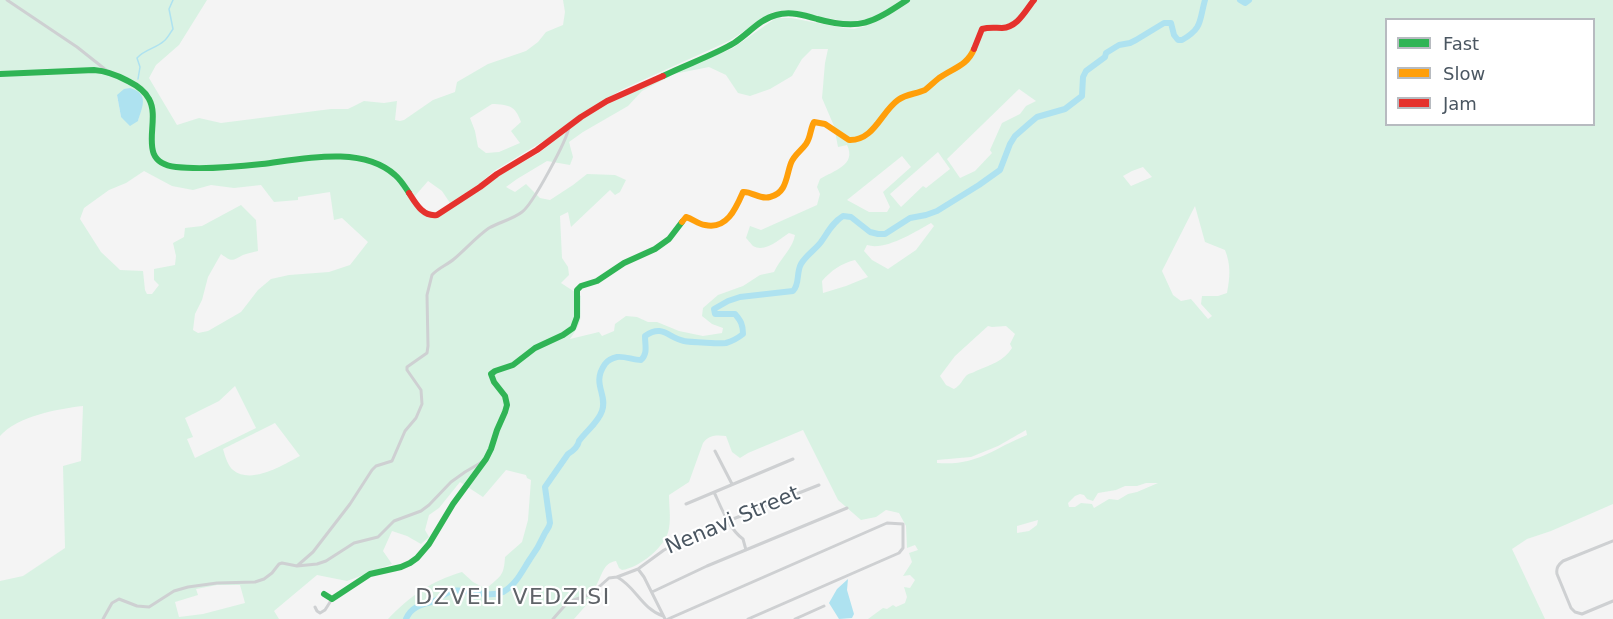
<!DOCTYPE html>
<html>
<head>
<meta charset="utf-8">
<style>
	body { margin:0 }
	#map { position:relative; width:1613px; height:619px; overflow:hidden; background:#f4f4f4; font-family:"DejaVu Sans",sans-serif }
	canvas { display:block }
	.legend { position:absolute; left:1385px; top:18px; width:210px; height:108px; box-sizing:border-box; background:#fff; border:2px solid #b7bbc0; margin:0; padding:8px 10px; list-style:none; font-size:18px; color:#4a5661 }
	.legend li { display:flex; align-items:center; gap:12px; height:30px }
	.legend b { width:30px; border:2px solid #b7bbc0 }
</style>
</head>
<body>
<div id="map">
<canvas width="1613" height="619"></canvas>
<ul class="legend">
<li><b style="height:8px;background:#30b455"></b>Fast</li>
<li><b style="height:8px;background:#ff9f0a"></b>Slow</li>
<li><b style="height:8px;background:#e5322d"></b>Jam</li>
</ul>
</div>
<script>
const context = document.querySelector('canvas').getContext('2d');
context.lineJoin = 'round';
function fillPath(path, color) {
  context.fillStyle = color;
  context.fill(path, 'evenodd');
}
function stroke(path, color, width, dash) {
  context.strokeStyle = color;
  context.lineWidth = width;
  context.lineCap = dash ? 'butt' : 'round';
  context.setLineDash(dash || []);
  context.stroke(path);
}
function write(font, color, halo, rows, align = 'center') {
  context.font = font + ' "DejaVu Sans",sans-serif';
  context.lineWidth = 4.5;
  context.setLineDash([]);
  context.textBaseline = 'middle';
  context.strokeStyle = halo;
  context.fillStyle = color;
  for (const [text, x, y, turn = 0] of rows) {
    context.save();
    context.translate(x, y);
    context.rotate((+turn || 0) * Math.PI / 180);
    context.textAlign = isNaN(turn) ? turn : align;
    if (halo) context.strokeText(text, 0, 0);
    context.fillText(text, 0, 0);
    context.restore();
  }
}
fillPath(new Path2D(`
	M0 0H207L179 45 156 65 149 78 177 125 199 118 221 123 331 109H348L364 101 384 103 397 101 395 120 400 121 404 120 433 100 455 92 457 82 488 64 526 51 538 42 546 32 563 25 565 12 563 0H1613V504L1551 531 1527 539 1512 549 1545 619H868L883 608 887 609 893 605 896 607 905 603 907 597 904 587 910 588 915 580 910 575 903 576 912 562 909 553 918 550 915 545 907 548 906 526 899 513 886 510 876 517 861 520 838 500 803 430 748 453 740 458 732 452 726 436C716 435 709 435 703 443L689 482 669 495C669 506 671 518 669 528 667 546 639 568 622 570L619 568 616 561C601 563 602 580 593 590L596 594 574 619H388C410 596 431 581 462 572L473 582 486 589C500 576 504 577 505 557L522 542 528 520 531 480 527 478 526 475 506 470 483 497 460 482 439 508 429 515 425 530 429 537 421 544 407 536 392 531 383 551 392 564 347 581 317 575 274 611 279 619H0V581L23 576 65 548 63 466 81 461 83 406C57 409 18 416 0 436ZM784 10 848 22 863 20 866 26 854 29 844 28 791 18H776L733 48 683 69 608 104 581 120 539 153 500 175 486 186 440 215 435 212 429 213 418 203 415 196 428 181 442 191 450 203 479 184 494 171 555 134 572 120 606 99 623 89 729 41 773 12ZM1386 20H1594V124H1386ZM812 49H828L825 63 822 98 834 126 838 147 847 145C857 165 833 171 820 179L817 187 820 194 817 205 761 230 750 226 746 238C747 239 752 245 753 246 765 253 780 239 789 233L795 235C793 248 780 259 774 272L760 275 743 286 718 295 703 308 702 316 712 324 723 328 722 333 703 336 679 331 657 322H648L637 317 626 316 615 324 614 331 602 336 599 332 570 339C584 320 580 318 581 296L561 283 569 275 568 267 562 258 560 216 568 212 571 227 610 190 615 195 620 192 626 180 615 175 587 174 573 185 550 200 540 198 526 184 515 192 506 187 517 179 547 161 570 165 573 157 569 142 583 132 628 106 642 91 674 74 709 67 726 75 738 93 750 96 770 89 792 76 802 59ZM1019 89 1036 101 1026 106 1020 114 1002 123 990 150 992 153 975 171 960 178 947 159ZM117 95 139 117 138 121 121 117ZM492 104C509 105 515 105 521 122L511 131 520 143 499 152 486 153 478 147 475 131 470 118ZM938 152 950 169 926 188 923 186 901 207 890 194ZM902 156 911 167 883 192 890 207 887 212H869L847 200ZM1143 167 1152 177 1131 186 1123 176 1132 171ZM144 171 172 186 193 190 211 185 234 188 261 185 274 202 298 200V197L330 192 334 220 342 218 368 242 350 265 329 272 289 275 271 279 258 290 241 312 208 331 198 333 193 330 195 314 202 300 208 277 221 254C232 262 232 261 243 255 248 253 254 252 258 251L256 220 241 205 202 226 185 228 184 237 173 243 176 256 175 265 154 269V280L159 285 152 294H147L145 290 143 271 120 270 118 268 101 252 80 219 84 208 109 190 126 183ZM1195 206 1205 242 1225 250C1231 265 1230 277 1227 293L1218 296H1202L1201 304 1212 316 1208 319 1191 299 1181 301 1173 295 1162 271ZM931 223 934 226 916 250 888 269 872 260 864 251 867 245C885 251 915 232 931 223ZM855 260 868 277 846 286 823 293 822 281C832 270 840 264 855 260ZM988 326 992 327 1006 326 1015 334 1010 344 1012 348C1004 361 990 365 976 371 973 373 970 373 967 375 962 380 961 385 954 389L946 385 940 376 955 356ZM235 386 256 428 195 458 187 439 193 437 185 418 219 401ZM275 423 300 456C283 465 251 485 233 470 228 466 225 456 223 449ZM1026 430 1027 435C992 449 978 466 937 463V460L971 457 998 446ZM1146 483H1158L1137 492 1128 494 1118 500 1109 499 1094 508 1092 504 1081 503 1075 507H1069L1068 503 1075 496 1080 494 1084 495 1087 499 1093 501 1098 493 1116 490 1125 486H1137ZM1038 520 1037 525 1029 531 1017 533V526ZM217 585H240L245 603 203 614 179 617 175 602 198 595 196 589Z`), '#d9f2e3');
fillPath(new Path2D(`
	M130 88C150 94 142 107 138 121L130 126 121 117 117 95 124 89Z
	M848 579 847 590 854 614 852 618 839 619 829 603 837 589Z`), '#aee2f0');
stroke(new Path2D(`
	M138 79 140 67 137 58C145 49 155 49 164 41 168 38 170 33 173 29L169 9 173 0`), '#aee2f0', 1.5);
stroke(new Path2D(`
	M1240 0 1245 3 1249 0
	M406 619C411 607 420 605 432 602 439 600 443 593 452 591 468 588 487 599 503 592 516 585 522 571 530 559 536 551 540 544 544 535 546 530 549 529 550 523L545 487 568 454C573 451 578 446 579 441 586 431 598 423 602 411 608 394 591 384 605 364 608 360 612 358 617 357 625 356 633 360 641 360 648 353 645 346 645 336 663 324 667 337 684 341 689 342 723 344 726 343 733 341 738 338 743 334 743 325 741 321 735 314H715L714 309 728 301 740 297 793 291C800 284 796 273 801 264 806 255 815 250 821 242 828 232 833 222 843 216L851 217 870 232 878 234H885L910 218 926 215 937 211 979 185 1000 170 1010 144 1015 136 1031 122 1037 117 1065 109 1082 96 1083 77 1086 71 1105 57 1106 53 1119 45 1130 43 1136 40 1164 23H1171L1174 35 1178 40H1182C1203 28 1199 21 1205 0`), '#aee2f0', 6);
stroke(new Path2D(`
	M7 0 77 47 106 70
	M715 451 732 484
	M714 492C721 507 729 529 743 539L746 550
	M686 504 793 459
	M1613 541 1563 561C1558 565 1556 568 1557 574L1571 608 1575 612 1582 614 1613 601
	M297 566 313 552 350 504 372 470 376 466 392 461 405 431 416 418 422 404 421 390 407 370V367L427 353 428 346 427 295 432 275C438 268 447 265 454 259 466 249 476 237 489 228 500 222 513 219 522 212 533 204 567 140 569 127
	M638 569 644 577 665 619
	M617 577 638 569 664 550 678 543 728 521 819 485
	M652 592 707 566 847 508
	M315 607 317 611 320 613 325 610 332 599
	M103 619 112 603 119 599 137 606 149 607 174 591 188 587 217 583 255 582 264 579 272 573 279 564 282 563 297 566 317 564 326 561 354 543 378 537 394 521 421 511 429 505 451 482 465 472 482 462
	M553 619 568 602 591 594 609 578 617 577C636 587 641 608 663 616
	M668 619 887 523 903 524V548L899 553 748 619
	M795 619 824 606`), '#ced0d2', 3);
stroke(new Path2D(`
	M0 74 94 70C107 71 117 75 128 81 136 85 145 91 149 99 162 122 134 162 176 167 203 170 235 167 262 164 302 159 362 145 395 175 401 180 405 187 409 193
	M663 76C685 65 714 55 734 43 748 34 760 19 776 15 790 11 804 15 817 19 860 31 872 23 907 0
	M324 594 332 599 370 574 401 567 410 563 417 558 429 544 453 504 486 459 491 449 497 430 505 412 507 405 505 396 494 382 491 374 495 371 513 365 535 348 563 335 573 328 577 317V290L581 286 597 281 624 263 655 249 669 239 682 222`), '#30b455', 6);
stroke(new Path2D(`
	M682 222 686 217C693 219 698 224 705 225 727 230 736 208 743 192 752 191 759 200 770 197 787 193 786 176 791 163 794 155 801 151 806 144 811 137 810 129 814 122L825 124 849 140C874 141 881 112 898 100 906 94 916 94 925 90 930 86 934 82 939 78 953 68 967 66 974 49`), '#ff9f0a', 6);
stroke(new Path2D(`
	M974 49 982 29C989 27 995 28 1002 28 1018 27 1025 11 1034 0
	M409 193C416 204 423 217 437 215L480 187 497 174 537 150 581 117 607 101 663 76`), '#e5322d', 6);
write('21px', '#4a5661', '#fff', [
	["Nenavi Street",733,521,-23]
]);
context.letterSpacing = '1.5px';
write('22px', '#5f6368', '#fff', [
	["DZVELI VEDZISI",513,598]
]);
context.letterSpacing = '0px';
</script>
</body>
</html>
